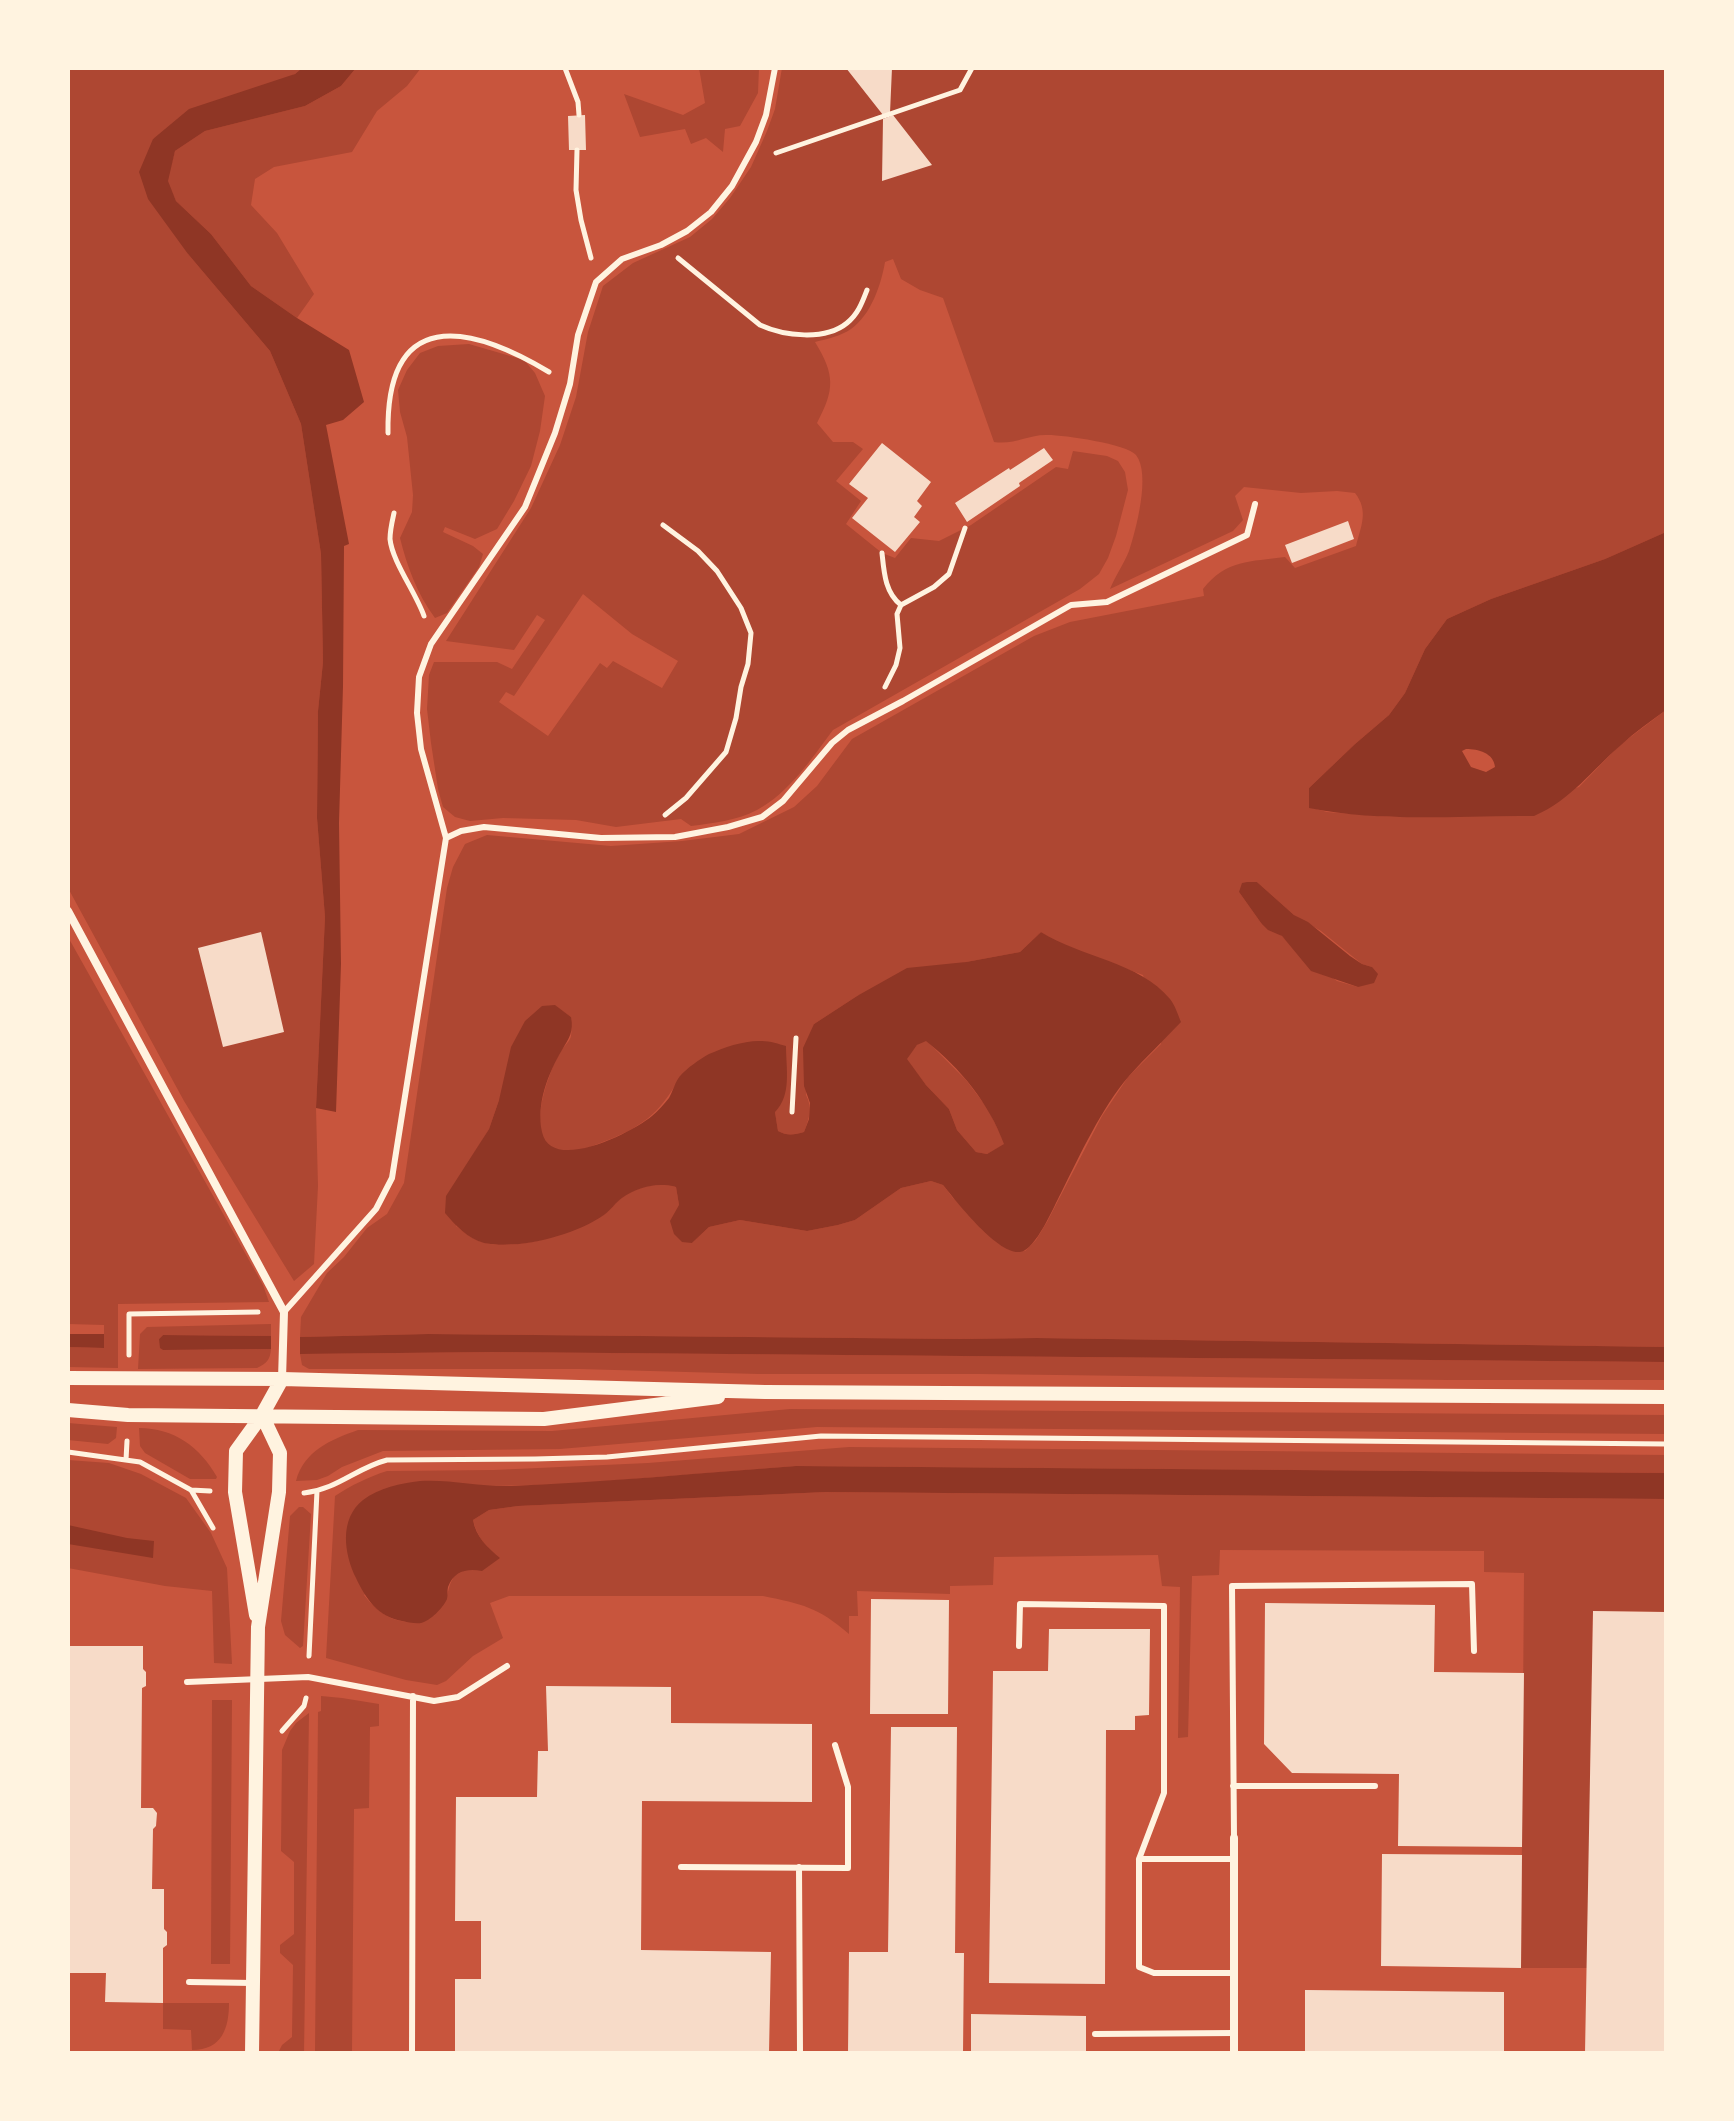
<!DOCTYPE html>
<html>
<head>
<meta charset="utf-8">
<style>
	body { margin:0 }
	#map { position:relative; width:1734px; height:2121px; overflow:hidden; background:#c8553d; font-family:Helvetica,sans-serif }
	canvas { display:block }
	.frame { position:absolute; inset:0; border:70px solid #fff3e0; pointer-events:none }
</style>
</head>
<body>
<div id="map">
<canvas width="1734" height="2121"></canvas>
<div class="frame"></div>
</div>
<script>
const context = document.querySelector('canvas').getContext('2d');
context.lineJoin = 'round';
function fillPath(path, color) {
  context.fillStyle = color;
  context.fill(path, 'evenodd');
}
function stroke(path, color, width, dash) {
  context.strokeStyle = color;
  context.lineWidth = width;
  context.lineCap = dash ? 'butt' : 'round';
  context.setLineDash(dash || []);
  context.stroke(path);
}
fillPath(new Path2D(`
	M68 68H302L295 74 153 139 188 254 270 351 301 424 321 554 323 662 318 711 317 818 325 917 316 1108 318 1186 314 1264 294 1281 184 1101 68 888Z
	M356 68H421L407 86 377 111 352 152 274 167 255 179 251 205 277 233 314 294 297 318 251 286 211 234 176 201 167 181 175 151 205 131 305 106 341 86Z
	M699 68H759L758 93 740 126 725 129 723 152 706 138 691 144 685 129 640 137 624 94 683 115 705 103Z
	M782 68H1666V532L1605 559 1491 599 1447 619 1425 649 1405 693 1389 715 1355 744 1309 788V807L1327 812 1390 817H1450L1489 815 1579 787 1620 745 1666 710V1347L1037 1338 961 1339 428 1334 300 1337 301 1317 327 1273 344 1257 367 1228 387 1214 404 1183 447 888 453 867 465 844 487 835 611 846 682 841 739 834 794 807 817 786 852 739 1034 636 1070 622 1204 596 1203 589C1227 559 1250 562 1285 557L1295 568 1356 546C1361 526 1369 511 1355 493L1337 491 1301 493 1244 487 1235 496 1243 520 1233 531 1110 589C1115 576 1124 564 1129 551 1136 530 1151 474 1136 455 1127 444 1064 435 1048 435 1029 434 1015 445 994 442L943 298 920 290 901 279 893 259 885 262C881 285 871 315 851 329 841 336 827 339 815 342 835 375 835 389 817 423L833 442H853L863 449 836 481 861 501 846 524 882 553 895 558 911 538 939 541 971 525 1056 467 1068 469 1073 451 1107 456 1118 461 1125 472 1128 490 1116 536 1108 558 1099 574 1080 589 833 730C812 758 789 793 757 810 736 821 713 823 691 826L681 819 616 827 576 820 503 818 470 821 455 817 443 807 438 789 431 743 427 709 429 675 434 662H497L512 669 545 620 537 615 514 650 446 641 531 508 560 445 576 397 588 332 603 286 633 263 690 237 712 219 730 198 751 167 767 131 775 109ZM583 594 632 634 678 661 662 688 613 661 607 668 600 663 548 736 499 702 506 692 514 696ZM1257 882 1294 915 1321 931 1362 964 1372 967 1358 987 1337 981 1298 953 1282 936 1261 923 1239 892ZM1041 932 1059 944 1143 975 1161 1044 1128 1077 1102 1116 1047 1222 1036 1240 1025 1251 953 1198 943 1185 931 1181 901 1188 855 1220 838 1225 807 1231 740 1220 709 1227 692 1243 679 1205 676 1187C657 1182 633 1187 618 1201 612 1207 608 1213 600 1217 571 1234 514 1252 482 1242 472 1239 464 1232 456 1226L473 1155 489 1129 499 1100 554 1005 571 1017C571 1023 572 1030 571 1036 570 1041 564 1046 561 1051 556 1060 551 1070 548 1080 541 1099 530 1145 560 1151 576 1154 594 1145 608 1140 646 1125 662 1110 681 1075L775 1112 778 1131C787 1136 794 1135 804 1132 809 1119 813 1108 806 1095L814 1024 857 996 966 962 1020 952Z
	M469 344 524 360 535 373 545 396 540 431 531 466 514 501 497 529 475 539 445 527 443 532 473 546 483 554 479 567 447 613 435 618C417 594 407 566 400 538L412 512 413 495 407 437 400 412 398 390 407 370 420 353 438 346Z
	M68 937 263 1285 269 1302 118 1304V1368L68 1367V1347L104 1348V1325L68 1324Z
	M926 1040 966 1080 988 1109 1005 1144 987 1154 976 1152 957 1130 949 1109 926 1085 906 1059 917 1045Z
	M271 1324V1336L163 1335 159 1339 163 1350 271 1349C270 1360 267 1363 257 1368L138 1369 140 1334 147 1327Z
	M493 1352 1666 1362V1380H1448L979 1374H758L579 1369H309L302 1365 300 1354Z
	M790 1409 1666 1415V1434L817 1427 560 1449 383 1451 342 1467 328 1476 317 1480 296 1481C304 1451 330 1440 358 1430L552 1431Z
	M68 1423 117 1427 116 1438 108 1444 68 1440Z
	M139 1428C174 1428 200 1447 217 1477L216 1479H190L145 1453 140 1446Z
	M849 1447 1666 1455V1473L796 1466 569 1484 497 1486 364 1595C368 1600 372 1605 377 1609 398 1628 432 1627 445 1600 449 1593 448 1585 454 1577 461 1569 488 1562 499 1558 486 1547 477 1537 473 1520L489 1510 518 1506 826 1492 1666 1499V1612L1593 1611 1587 1968H1521L1524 1573 1484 1572V1551L1220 1550 1219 1575 1192 1576 1188 1737 1178 1738 1180 1587 1162 1586 1158 1555 994 1557 993 1585 950 1586V1594L857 1591 858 1616H849V1634C818 1607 802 1604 763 1596H509L490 1603 503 1638 473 1656 446 1681 437 1685 406 1680 326 1658 335 1496C352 1485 368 1477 387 1471L494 1470 648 1463Z
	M68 1460 109 1463 141 1474 186 1498 211 1533 227 1568 232 1664 214 1663 212 1591 165 1586 68 1568Z
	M299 1507H303L311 1514 303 1646 300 1648 285 1635 281 1621 290 1516Z
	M321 1696 342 1698 379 1704V1726L370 1727 369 1808 354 1809 352 2053H315L318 1712 321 1711Z
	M212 1700H232L230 1964H211Z
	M309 1713 304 2053H278L282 2045 292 2037 293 1965 280 1953V1945L294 1934V1862L281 1851 282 1750 290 1731 296 1723Z
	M163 2003H229C229 2028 222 2050 192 2050L191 2030 163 2029Z`), '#ae4732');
fillPath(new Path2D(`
	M302 68H356L341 86 305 106 205 131 175 151 168 181 176 201 211 234 251 286 297 318 349 350 364 402 343 420 326 425 349 544 344 546 343 686 339 823 341 964 336 1112 316 1108 325 917 317 818 318 711 323 662 321 554 301 424 270 351 188 254 148 199 139 172 153 139 189 109 295 74Z
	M1666 532V710C1651 721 1635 732 1621 745 1592 770 1571 800 1534 816 1459 815 1383 823 1309 808V788L1355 744 1389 715 1405 693 1425 649 1447 619 1491 599 1605 559ZM1466 749C1478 749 1494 753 1495 767L1486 772 1471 767 1462 751Z
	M1247 882H1257L1294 915 1308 922 1350 956 1362 964 1372 967 1378 974 1374 983 1358 987 1311 971 1282 936 1268 930 1261 923 1239 892 1242 883Z
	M1041 932C1080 957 1140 962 1170 999 1175 1005 1178 1015 1181 1022 1164 1040 1146 1057 1129 1076 1101 1109 1081 1153 1061 1193 1054 1206 1036 1250 1020 1252 998 1255 956 1201 943 1185L931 1181 901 1188 855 1220 838 1225 807 1231 740 1220 709 1227 692 1243 682 1242 674 1234 670 1221 679 1205 676 1187C657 1182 638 1187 622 1198 616 1202 611 1210 604 1215 575 1235 520 1250 484 1243 468 1239 455 1225 445 1213L446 1196 489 1129 499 1100 511 1047 525 1021 542 1006 555 1005 571 1017C574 1032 569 1038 562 1050 548 1074 536 1104 542 1132 551 1174 633 1132 652 1116 658 1111 664 1104 669 1098 673 1091 675 1082 680 1076 687 1068 700 1059 709 1054 725 1047 745 1040 762 1041 770 1041 779 1044 786 1046 786 1069 792 1095 775 1112L778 1131C787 1136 794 1135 804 1132L809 1119 810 1103 804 1086 803 1048 814 1024 857 996 907 968 966 962 1020 952ZM926 1041C960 1068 989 1103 1004 1144L987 1154 976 1152 957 1130 949 1109 926 1085 907 1059 917 1045Z
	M68 1334H104V1348L68 1347Z
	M428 1334 961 1339 1037 1338 1666 1347V1362L493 1352 300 1354V1337Z
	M163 1335 271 1336V1349L163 1350 160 1348 159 1339Z
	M796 1466 1666 1473V1499L826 1492 518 1506 489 1510 473 1520C476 1537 487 1547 500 1558L482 1571C467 1568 454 1571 448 1587 447 1591 448 1595 447 1599 443 1608 430 1621 421 1623 416 1624 407 1622 402 1621 378 1617 366 1599 356 1578 344 1554 339 1519 363 1500 379 1488 401 1483 420 1481 449 1479 481 1487 511 1486 606 1482 701 1473 796 1466Z
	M68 1525 127 1538 154 1541 153 1558 68 1544Z`), '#8f3625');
fillPath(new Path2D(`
	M846 68H892L890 113 883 115Z
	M585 115 586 150H569L568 116Z
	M893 115 932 165 882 181 883 119Z
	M882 443 931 482 917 501 922 506 914 517 920 522 895 552 852 518 868 498 849 484Z
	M1044 448 1053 460 1019 483 1020 486 967 522 955 503 1009 468 1010 470Z
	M1348 521 1354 539 1292 563 1285 545Z
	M261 932 284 1032 223 1047 198 948Z
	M871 1599 949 1600 948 1714H870Z
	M1265 1603 1435 1605 1434 1672 1524 1673 1522 1847 1398 1846 1399 1774 1292 1773 1264 1744Z
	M1593 1611 1666 1612V2053H1585Z
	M1049 1629H1150L1149 1715 1135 1716V1730H1106L1105 1984 989 1983 993 1671H1048Z
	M68 1646H143V1669L146 1672V1686L142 1688 141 1808H153L157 1813 156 1826 153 1829 152 1889H164V1929L167 1932V1945L163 1948V2003L105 2002 106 1973H68Z
	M546 1686 671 1687V1723L812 1724V1802L642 1801 641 1950 771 1952 769 2053H455V1979H481V1921H455L456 1797H537L538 1751H548Z
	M891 1727H957L955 1953H964L963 2053H848L849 1952H888Z
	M1382 1854 1522 1855 1521 1968 1381 1966Z
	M1305 1990 1504 1992V2053H1305Z
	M971 2014 1086 2016V2053H971Z`), '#f7dbc8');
stroke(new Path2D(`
	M565 68 578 102 579 115
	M577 150 576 190 581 220 591 258
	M776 153 960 90 972 68
	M678 258 760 325C784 336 825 341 847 323 858 314 862 303 867 290
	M388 433C386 308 467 323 549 372
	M394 513C392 522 390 530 390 539 392 561 416 593 424 616
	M663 525 698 551 717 571 741 608 751 633 748 664 741 687 736 718 726 752 686 798 665 815
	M882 553C884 572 885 593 901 605
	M885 687 896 665 900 648 897 614 901 605 934 587 949 574 965 528
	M792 1112 796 1038
	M129 1355V1314L258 1312
	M68 1452 140 1462 191 1490 213 1528
	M126 1460 127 1441
	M191 1490 210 1491
	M304 1493C338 1489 356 1468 387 1460L535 1459 607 1457 821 1436 1666 1444
	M309 1656 317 1491
	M282 1731 304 1706 306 1698`), '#fff3e0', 5);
stroke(new Path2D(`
	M446 838 461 831 484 827 601 838 675 837 728 827 762 817 783 801 832 743 848 730 903 701 1071 605 1107 602 1247 535 1255 504
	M284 1312 376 1209 392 1178 446 838 421 749 417 713 419 677 431 644 525 507 555 433 570 384 578 335 596 282 622 259 661 245 687 231 711 212 732 186 756 142 766 115 775 68
	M1019 1646 1020 1604 1164 1606V1793L1139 1859
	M187 1682 308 1677 434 1701 458 1697 507 1666
	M1233 1786H1375
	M1234 1838 1232 1586 1472 1584 1474 1651
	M1233 1859H1139V1967L1154 1973H1234
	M681 1867 848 1868V1787L835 1745
	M799 1867 800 2053
	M189 1982 253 1983
	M1095 2034 1234 2033
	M412 2053 413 1696`), '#fff3e0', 6);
stroke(new Path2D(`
	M68 911 284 1312 282 1379
	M1234 2053V1838`), '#fff3e0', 8);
stroke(new Path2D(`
	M68 1378 282 1379 765 1392 1666 1397
	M68 1410 128 1415 544 1419 718 1397
	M256 1615 235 1492 236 1451 262 1415 282 1379
	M252 2053 258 1627 279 1492 280 1453 262 1415`), '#fff3e0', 14);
</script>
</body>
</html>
